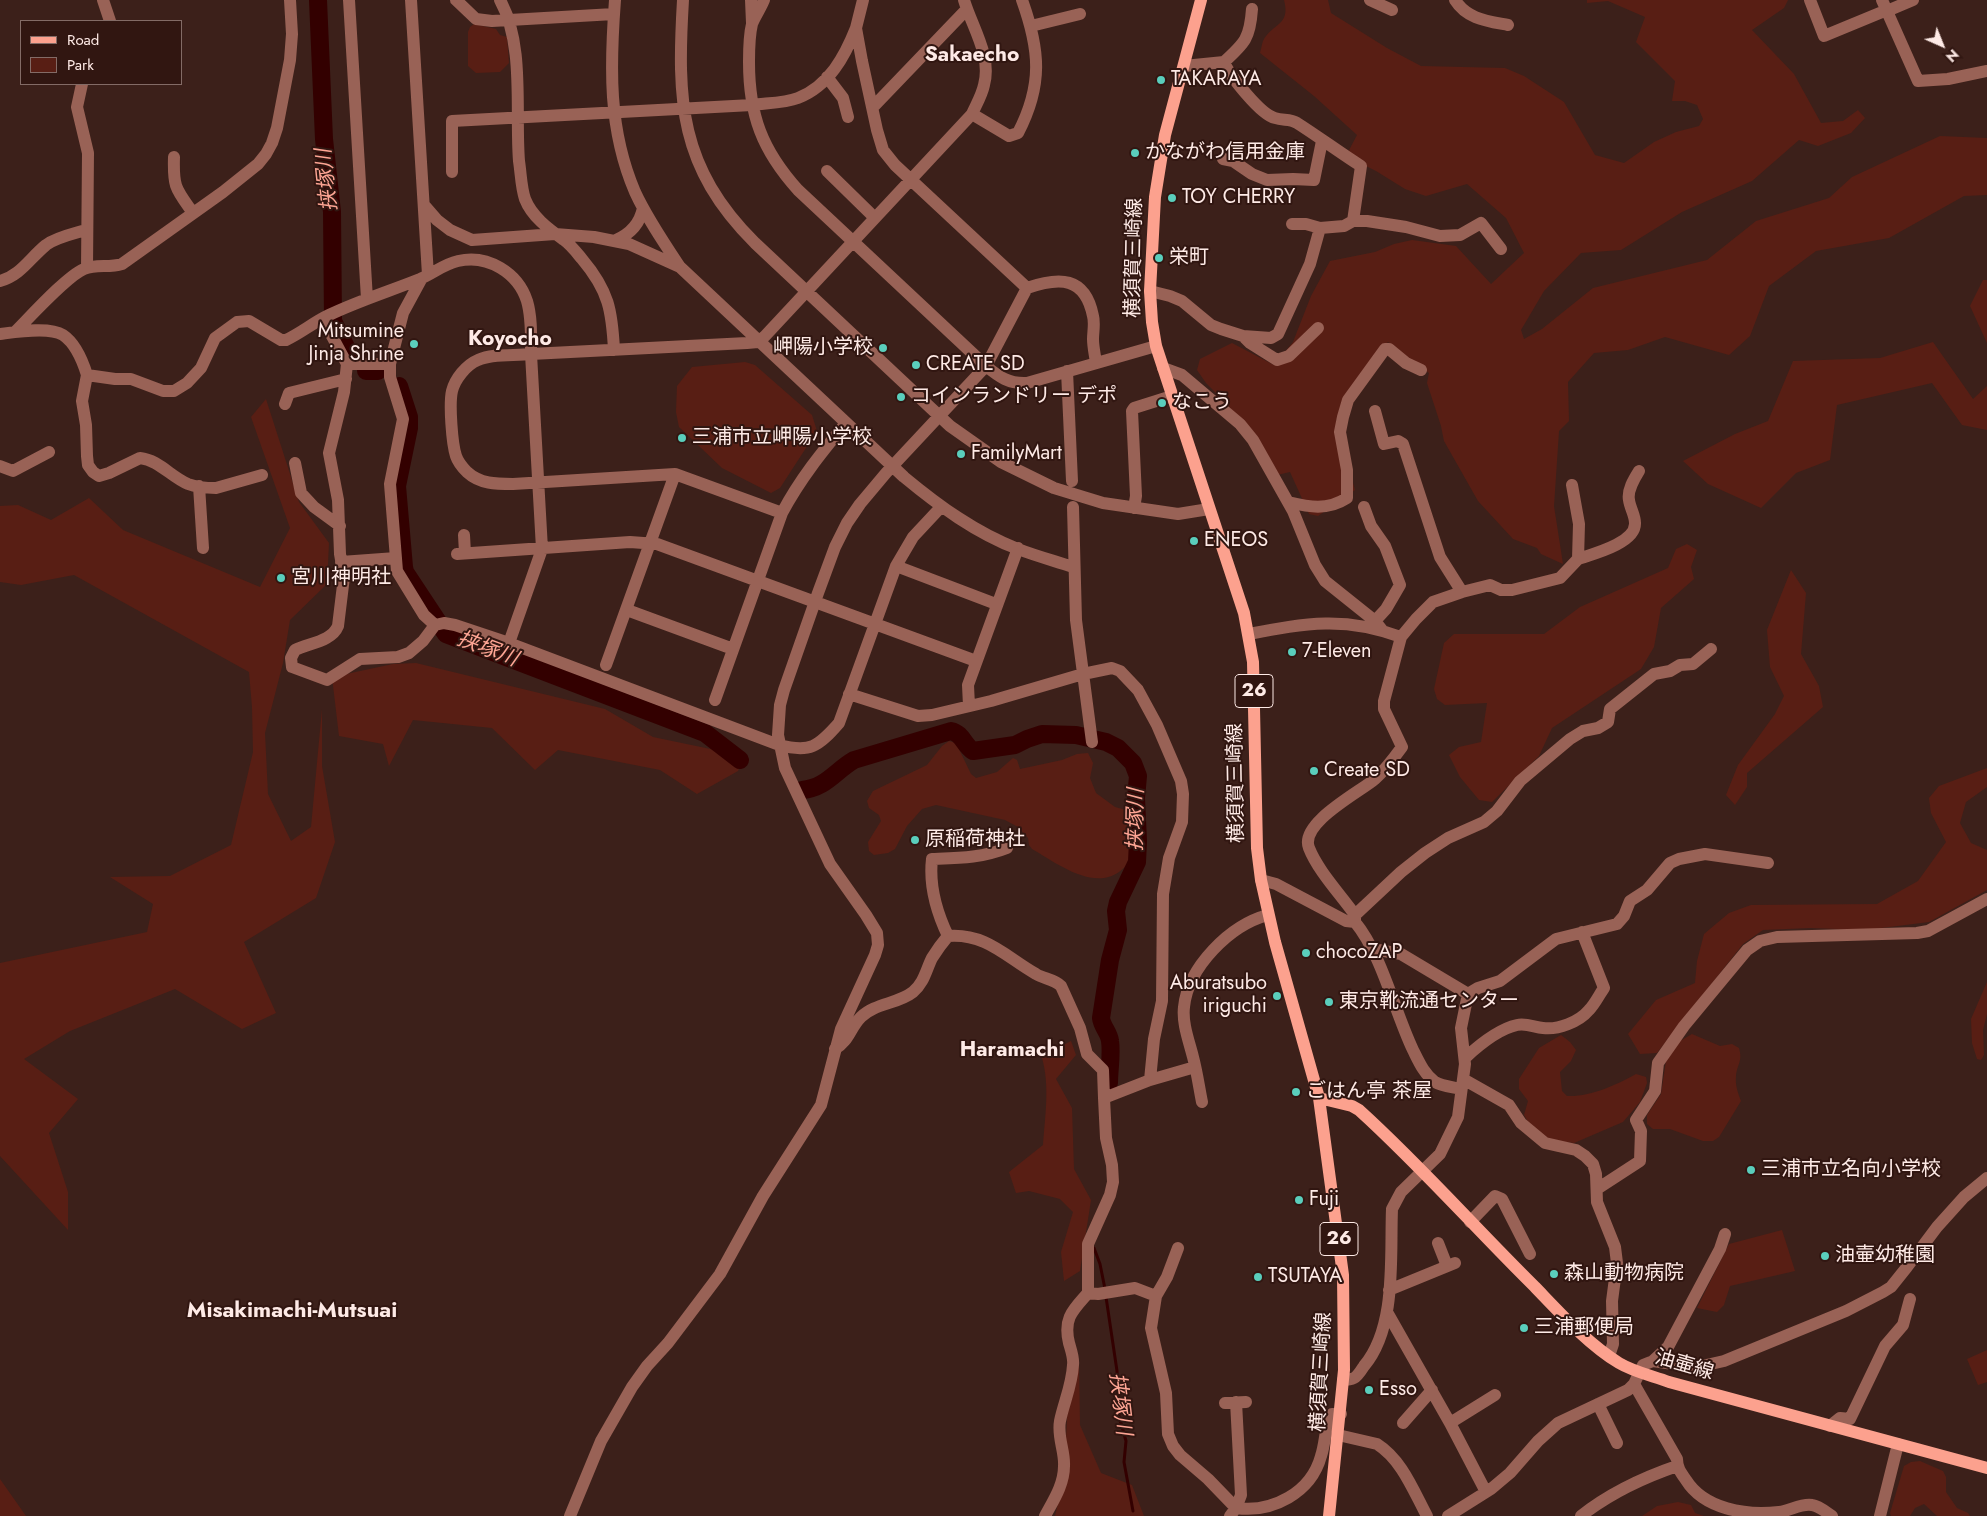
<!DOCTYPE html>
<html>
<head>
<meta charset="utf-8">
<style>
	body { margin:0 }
	#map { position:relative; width:1987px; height:1516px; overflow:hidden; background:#3c201a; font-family:Jost,sans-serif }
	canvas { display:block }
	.legend { position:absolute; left:20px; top:20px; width:162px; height:65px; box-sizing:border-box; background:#311611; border:1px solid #836b66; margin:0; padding:6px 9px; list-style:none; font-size:15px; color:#feeae6 }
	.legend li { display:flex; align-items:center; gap:10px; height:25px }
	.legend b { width:25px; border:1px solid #836b66 }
	.north { position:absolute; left:1917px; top:20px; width:50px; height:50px; -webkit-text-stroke:4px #311611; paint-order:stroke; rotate:136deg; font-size:14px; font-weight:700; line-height:20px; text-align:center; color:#feeae6 }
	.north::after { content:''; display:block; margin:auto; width:18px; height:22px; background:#feeae6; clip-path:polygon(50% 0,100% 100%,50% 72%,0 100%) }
</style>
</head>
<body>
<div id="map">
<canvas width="1987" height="1516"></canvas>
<ul class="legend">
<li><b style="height:6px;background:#fca18e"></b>Road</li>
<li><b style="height:14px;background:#581e14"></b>Park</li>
</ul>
<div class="north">N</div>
</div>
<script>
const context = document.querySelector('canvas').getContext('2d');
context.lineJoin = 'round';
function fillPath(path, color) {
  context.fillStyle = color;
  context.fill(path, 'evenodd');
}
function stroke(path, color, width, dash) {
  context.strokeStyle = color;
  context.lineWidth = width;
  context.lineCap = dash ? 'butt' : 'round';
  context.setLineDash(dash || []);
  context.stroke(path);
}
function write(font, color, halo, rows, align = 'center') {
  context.font = font + ' Jost,"Noto Sans JP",sans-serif';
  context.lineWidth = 4;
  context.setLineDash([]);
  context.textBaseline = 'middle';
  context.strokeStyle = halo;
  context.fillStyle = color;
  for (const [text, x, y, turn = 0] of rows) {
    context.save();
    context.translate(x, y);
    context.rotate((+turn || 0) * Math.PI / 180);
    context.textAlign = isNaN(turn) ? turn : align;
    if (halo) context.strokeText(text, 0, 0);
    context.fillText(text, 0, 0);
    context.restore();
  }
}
fillPath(new Path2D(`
	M1284 0H1328L1331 13 1387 48 1421 66 1505 68 1524 76 1564 102 1595 155 1624 163 1654 142 1676 132 1699 126 1703 119 1697 105 1685 101H1672L1675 81 1636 42 1645 17 1608 1 1587 3V0H1788L1784 8 1752 30 1794 74 1821 123 1843 121 1858 110 1865 118 1851 133 1818 146 1799 140 1752 181 1682 212 1621 250 1581 253 1544 291 1521 330 1524 339 1542 329 1593 288 1707 260 1756 221 1829 198 1852 177 1940 136 1987 138V195L1964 196 1889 238 1816 251 1769 286 1750 336 1729 355 1665 337 1628 350 1594 353 1568 382 1569 421 1559 431 1554 506 1563 564 1541 554 1537 548 1513 539 1478 501 1444 441 1441 426 1427 383 1429 373 1388 342 1357 380 1336 421 1355 490 1318 516 1309 514 1290 472 1277 475 1228 405 1206 383 1197 370 1200 359 1232 343 1274 365 1293 342 1311 296 1330 261 1375 252 1394 244 1412 240 1456 246 1491 284 1524 253 1506 218 1467 184 1426 196 1405 189 1376 171 1346 156 1357 135 1314 96 1260 53C1261 49 1262 44 1263 41 1272 23 1291 26 1284 0Z
	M474 24 496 29 500 35 507 37 509 63 500 72 476 73 468 66V32L470 27Z
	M1983 280H1987V343L1970 306Z
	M1933 342 1973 399 1987 386V430L1962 425 1932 383 1837 405 1830 460 1796 473 1761 508 1708 484 1683 461 1735 434 1768 421 1793 361 1880 358Z
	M745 362 755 365 812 415 817 431 780 488 771 493 722 468 679 427 676 412 677 386 692 367Z
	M266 399 299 502 329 543 327 584 290 620 283 663 265 733 268 794 291 841 311 827 322 709V766L335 842 316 898 244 942 276 1013 242 1029 175 989 70 1031 24 1059 78 1099 49 1133 68 1192V1230L0 1156V963L147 932 153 904 110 877 170 876 231 845 253 752 252 707 249 672 74 575 21 585 0 582V506L18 505 51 520 89 498 123 530 260 587 290 528 251 417Z
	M1687 544 1697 550 1691 567 1694 579 1661 608 1654 647 1641 669 1552 728 1539 756 1492 802 1479 800 1460 777 1449 755 1459 747 1481 742 1487 703 1445 705 1437 699 1434 689 1444 643 1454 634H1544L1580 607 1668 568 1676 549Z
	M1791 570 1806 593 1801 654 1819 686 1823 707 1747 773V787L1735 805 1726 795 1738 765 1775 714 1784 696 1770 667 1767 630Z
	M416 663 605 709 653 737 744 756 738 771 697 794 660 770 558 750 535 770 492 728 413 720 389 766 383 744 339 736 332 677 393 664Z
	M949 741 956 743 971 774 976 778 997 772 1013 758 1017 760 1020 769 1062 760 1077 754 1088 753 1093 763 1090 778 1096 793 1115 807 1126 810 1130 815 1134 828 1130 861C1127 865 1123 869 1119 872 1092 891 1055 862 1032 849L1029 845 1028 838 1018 827 1005 820 936 805 922 809 907 826 895 849 888 853 874 855 869 851 868 842 881 821 879 815 869 808 867 801 873 791 927 765 942 746Z
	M1987 768V787L1966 802 1960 823 1971 843 1987 850V890L1929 922 1866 930 1810 928 1763 930 1743 944 1657 1053 1640 1054 1628 1034 1656 1000 1695 983 1697 961 1704 934 1729 913 1751 905 1877 904 1918 881 1946 842 1931 813 1929 798 1939 786Z
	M1987 982V1014L1983 1030 1984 1055 1981 1060 1977 1059 1972 1043 1971 1019Z
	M1692 1034 1720 1046 1732 1044 1739 1048C1743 1062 1737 1064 1736 1076 1735 1085 1738 1093 1741 1101L1719 1137 1713 1141H1703L1670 1129H1653L1647 1124V1115L1661 1094 1666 1061 1680 1041Z
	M1561 1035 1570 1042 1576 1050 1571 1061 1560 1072 1562 1091 1567 1096C1591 1097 1616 1085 1636 1074L1646 1077 1647 1083 1640 1102 1623 1122 1574 1143 1549 1140 1534 1132 1524 1115 1528 1101 1519 1089V1079L1539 1048Z
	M1071 1041 1076 1055 1056 1079 1072 1108 1074 1169 1091 1200 1080 1271 1064 1281 1061 1252 1073 1212 1060 1199 1029 1191 1016 1193 1009 1172 1043 1145C1045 1116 1050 1086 1042 1058 1053 1053 1060 1046 1071 1041Z
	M1782 1230 1795 1271 1730 1286 1724 1305 1717 1312 1697 1308 1729 1244Z
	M1987 1350V1382L1978 1385 1967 1359Z
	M1079 1360 1080 1425 1101 1473 1132 1485 1144 1516H1055L1064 1478 1068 1398Z
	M1920 1461 1943 1471 1946 1477V1492L1957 1508 1968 1513 1970 1516H1937L1924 1504 1915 1508 1910 1516H1891L1890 1513 1904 1466 1911 1462Z
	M0 1479 26 1516H0Z
	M1678 1502 1691 1505 1695 1513 1704 1516H1642L1657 1506Z`), '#581e14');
stroke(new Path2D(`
	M1094 1248 1100 1264 1105 1289
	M1106 1297 1117 1371 1119 1416 1126 1441 1124 1462 1133 1511`), '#300', 3);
stroke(new Path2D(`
	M318 0 324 139 332 212 333 321 350 355
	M366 371H378
	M399 386 409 417V428L397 486 404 567 405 572 446 634 705 733 740 760
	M802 790C826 788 835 771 854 760L951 731C962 733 964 745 973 751L1015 745 1027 739 1042 734 1076 735 1106 742 1118 748 1133 763 1138 776 1136 798 1138 841 1137 862 1118 902 1116 911 1118 930 1110 960 1101 1018C1102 1027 1109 1032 1110 1041 1112 1054 1109 1070 1109 1083`), '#300', 18);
stroke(new Path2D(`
	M103 0 110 21
	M349 0 367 299
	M411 0 428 275
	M456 0 476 19 492 21 614 14
	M500 0C525 45 515 111 519 161 521 174 521 187 525 199 532 217 549 229 564 240 571 245 577 253 582 259 609 291 612 311 614 350
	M615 0C610 66 608 129 635 192 647 218 664 243 680 267L904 477C939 506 976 533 1018 549 1036 556 1055 561 1073 567
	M683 0C677 101 679 167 755 243L950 426 1001 462 1054 488 1103 503 1178 514 1209 509
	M751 0 752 23
	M764 0C761 8 755 16 752 24 749 36 749 49 749 62 749 115 762 150 798 190L986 366C999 377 1009 384 1027 383L1156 346
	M1370 0 1392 10
	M1455 0C1467 19 1487 21 1508 25
	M1810 0 1824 36 1887 10
	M1882 0 1918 81 1948 79 1987 71
	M1887 11 1913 0
	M1031 26 1080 14
	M1224 62C1245 43 1250 38 1252 9
	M1184 66 1224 62C1229 75 1261 115 1275 118 1283 121 1290 118 1297 123 1319 137 1339 152 1361 166L1353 221 1344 226 1320 228
	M827 77 843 98 848 117
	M82 84 77 107 88 153 87 268
	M873 107 967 9
	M972 114 1009 136 1018 133C1043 85 1040 50 1022 0
	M174 157C173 188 176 189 193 213
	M1223 159 1233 161 1252 174 1267 180 1293 179 1314 180 1322 141
	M827 171 875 218
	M452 172V121L752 105C767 103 785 103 798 98 829 86 845 56 856 28
	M424 205 437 220 450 230 472 240 555 234 594 237 629 244 680 267
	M1353 221H1367L1406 227 1440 236 1460 235 1481 223 1501 249
	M616 240C630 234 640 223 643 208
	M422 278 403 313 390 364V377L403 419 390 484 397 571 424 615 435 625
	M0 281C21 275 29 259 46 245 57 237 73 234 86 230
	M1027 288C1059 277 1085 276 1093 316 1095 323 1093 332 1093 339 1093 347 1095 355 1096 363
	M1150 291 1170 296 1182 301 1211 325 1221 329 1243 336 1271 338 1278 334 1310 264 1320 228 1306 224H1292
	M325 317 326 325 347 364 344 392 329 453 338 500 340 554 344 577 338 626C332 641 310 643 295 650L291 658 292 667 327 680 360 659 398 657 409 653 423 641 435 625 444 623 455 625 509 643 779 745C810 753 818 747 839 723L896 566 913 537 941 507
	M16 331C30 317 67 276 84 269 96 264 109 268 122 264L223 192 258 164 266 154 272 143 277 128 290 60 292 34 290 0
	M0 334C15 332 49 326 63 335 75 343 83 362 87 375L115 379H131L163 391H174L187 383 201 368 215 338 237 322 249 321 281 340H286C301 333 314 322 329 315 358 301 390 291 420 279 434 273 444 264 458 261 488 254 518 273 527 301 532 318 531 337 531 354 515 356 493 353 478 360 466 365 455 379 452 391 449 404 452 444 456 456 458 462 462 467 467 472 480 484 496 484 513 484L675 474 782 513C800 479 822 452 846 423
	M1243 336 1250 343 1277 360 1289 356 1318 328
	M347 364H390
	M1163 368 1182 375 1240 424 1253 440 1293 511 1315 565 1325 581 1375 621 1382 630
	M1067 371 1072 481
	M87 375 82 401 86 425 87 456 88 465 93 472 99 476 109 473 140 458C159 460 171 477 188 484 196 487 207 488 216 488L262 475
	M285 404 289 393 346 379
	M1375 411 1384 444 1398 441 1403 444 1440 557 1462 592
	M295 463 301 493 314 507 340 526
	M0 466 13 471 49 452
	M199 486 203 548
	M1288 502C1309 507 1327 511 1347 498V470L1340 432 1343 417 1348 400 1385 349H1389L1406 363 1421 370
	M1073 507 1076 620 1092 742
	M1364 507 1371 526 1385 546 1400 585 1386 609 1375 621
	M1134 508 1136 496 1132 411 1134 408 1172 396
	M464 535 465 553
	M457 554 630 542 657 544 976 661
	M1578 559C1593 554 1636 543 1635 523 1635 515 1630 508 1629 500 1627 490 1634 479 1639 471
	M341 562 396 558
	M896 566 996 604
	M627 610 733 649
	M1249 634C1306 623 1345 616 1401 637
	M509 643 542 549 531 354 747 343 758 342 765 336 972 114C976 105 982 95 984 85 992 56 972 27 964 0
	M606 665 675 474
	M849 694 918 716 932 715 991 701 1083 674 1112 668 1120 671 1138 690 1157 725 1181 781 1183 794 1182 822 1169 858 1163 894 1162 1001 1154 1039 1150 1080
	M715 700 782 513
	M969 706 968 685 1018 548
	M1261 880 1276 884 1346 921 1355 922C1382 955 1394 1010 1413 1050 1419 1062 1424 1074 1435 1082 1442 1086 1452 1087 1460 1089
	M1355 915 1401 872 1425 853 1448 838 1484 822 1497 811 1520 781 1570 739 1583 731 1598 728 1608 722 1610 709 1654 674 1670 671 1680 665 1693 664 1711 649
	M1355 922V915C1341 895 1318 871 1309 848 1299 823 1360 792 1375 779 1385 770 1394 758 1402 747L1384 709V701L1401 637 1416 619 1433 602 1462 592 1490 585 1501 590H1512L1560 578 1578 559 1579 524 1572 485
	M948 936C937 913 929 885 932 859 958 858 982 858 1007 848
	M1373 949 1401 954 1468 994
	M835 1049C849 1041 850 1028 861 1017 875 1003 898 1004 913 992 924 983 926 970 932 958 937 950 942 943 948 936 986 933 1006 957 1036 974 1044 979 1054 979 1061 986L1080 1028 1087 1054 1103 1070 1104 1098
	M1465 1058C1479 1045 1498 1029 1517 1025 1526 1023 1534 1027 1543 1028 1558 1030 1579 1022 1589 1010 1595 1004 1599 995 1604 988L1582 932
	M1463 1079 1509 1105 1521 1123 1545 1143 1576 1150 1585 1156 1593 1164 1596 1174 1597 1202 1615 1247 1617 1263 1612 1301 1613 1344 1609 1356
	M1202 1102C1199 1087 1197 1072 1193 1057 1189 1041 1182 1023 1184 1007 1188 967 1230 925 1268 915
	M1597 1189 1640 1161 1641 1131 1636 1120 1655 1091 1658 1063 1684 1026 1747 950 1760 941 1777 937 1917 933 1928 931 1987 899
	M1470 1222 1495 1196 1502 1199 1530 1254
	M1438 1243 1447 1266
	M1178 1248 1167 1277 1156 1296 1151 1328 1166 1393 1168 1434 1173 1446 1180 1455 1208 1479 1236 1508C1272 1513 1311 1493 1321 1456 1325 1444 1325 1431 1329 1418L1332 1414H1341
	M1389 1290 1455 1263
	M1088 1293 1098 1294 1135 1288 1156 1296
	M1387 1312 1450 1423 1486 1492
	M1653 1361 1668 1347 1720 1249 1725 1234
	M1343 1380C1346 1380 1352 1379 1354 1378 1358 1376 1362 1369 1364 1366 1397 1327 1390 1257 1392 1209L1401 1192 1440 1154 1458 1117 1465 1064 1461 1028 1468 994 1478 988 1500 981 1556 939 1617 924 1624 916 1630 901 1647 890 1670 863 1679 859 1705 854 1768 863
	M1634 1384 1677 1459C1677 1468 1681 1473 1686 1480 1704 1509 1746 1516 1779 1512 1790 1511 1801 1503 1812 1505 1819 1506 1826 1512 1832 1516
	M1225 1403 1246 1402
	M1598 1404 1617 1443
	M1403 1423 1432 1390
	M1450 1423 1495 1395
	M1830 1426 1840 1418 1850 1419 1885 1346 1903 1325 1910 1299
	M1338 1435 1377 1444C1402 1460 1413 1490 1427 1516
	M570 1516 601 1441 632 1387 647 1366 668 1343 720 1274 763 1196 821 1105 841 1029 875 955 878 945 877 933 866 915 830 864 785 768 778 735 780 705 784 690 818 593 835 547 847 523 860 504 886 473 986 366 1027 288 895 165 883 150 877 130 862 61 856 28 863 0
	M1045 1516C1053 1501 1064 1485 1064 1466 1065 1451 1057 1437 1060 1421 1064 1402 1072 1385 1073 1365 1074 1358 1071 1350 1069 1343 1063 1318 1073 1310 1088 1293V1244L1110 1195 1113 1182 1112 1165 1106 1138 1104 1098 1150 1080 1195 1067
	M1230 1516 1236 1508 1241 1495 1236 1402
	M1448 1516 1491 1489 1510 1473 1538 1441 1558 1423 1628 1390 1634 1384 1643 1365 1653 1361 1686 1366H1702L1724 1361 1846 1311 1883 1292 1891 1287 1907 1267 1937 1227 1964 1197 1987 1178
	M1581 1516C1610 1493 1642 1478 1677 1466
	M1880 1516 1898 1444`), '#996256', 12);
stroke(new Path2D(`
	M1201 0 1165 135 1155 197 1150 291 1152 322 1156 346 1244 613 1253 662 1257 848 1261 880 1275 942 1319 1098 1343 1275 1344 1370 1329 1516
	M1319 1098 1352 1106 1359 1110C1421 1166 1476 1229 1535 1287 1561 1314 1588 1344 1619 1363 1634 1372 1653 1376 1669 1382L1987 1468`), '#fca18e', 12);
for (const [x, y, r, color] of [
	[1161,80,5,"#5acebc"],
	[1135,153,5,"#5acebc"],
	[1172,198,5,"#5acebc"],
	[1159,258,5,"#5acebc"],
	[414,344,5,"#5acebc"],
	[883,348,5,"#5acebc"],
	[916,365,5,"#5acebc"],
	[901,397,5,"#5acebc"],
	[1162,403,5,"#5acebc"],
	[682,438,5,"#5acebc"],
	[961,454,5,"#5acebc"],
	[1194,541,5,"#5acebc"],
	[281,578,5,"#5acebc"],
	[1292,652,5,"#5acebc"],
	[1314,771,5,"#5acebc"],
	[915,840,5,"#5acebc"],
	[1306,953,5,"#5acebc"],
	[1277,996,5,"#5acebc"],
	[1329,1002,5,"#5acebc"],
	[1296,1092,5,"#5acebc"],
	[1751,1170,5,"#5acebc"],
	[1299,1200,5,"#5acebc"],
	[1825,1256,5,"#5acebc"],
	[1554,1274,5,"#5acebc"],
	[1258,1277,5,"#5acebc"],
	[1524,1328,5,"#5acebc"],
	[1369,1390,5,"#5acebc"]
]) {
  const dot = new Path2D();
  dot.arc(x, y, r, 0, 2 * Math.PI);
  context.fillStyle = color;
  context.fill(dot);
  stroke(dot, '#311611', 2);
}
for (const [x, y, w] of [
	[1254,691,38],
	[1339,1239,38]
]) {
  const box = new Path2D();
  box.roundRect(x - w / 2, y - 16.5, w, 33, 4);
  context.fillStyle = '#311611';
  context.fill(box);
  stroke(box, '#feeae6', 1);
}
write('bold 19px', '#feeae6', null, [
	["26",1254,691],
	["26",1339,1239]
]);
write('20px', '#feeae6', '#311611', [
	["TAKARAYA",1171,80],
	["かながわ信用金庫",1145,153],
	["TOY CHERRY",1182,198],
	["栄町",1169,258],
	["Mitsumine",404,332,"right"],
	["Jinja Shrine",404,355,"right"],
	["岬陽小学校",873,348,"right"],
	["CREATE SD",926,365],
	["コインランドリー デポ",911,397],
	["なこう",1172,403],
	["三浦市立岬陽小学校",692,438],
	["FamilyMart",971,454],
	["ENEOS",1204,541],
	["宮川神明社",291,578],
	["7-Eleven",1302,652],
	["Create SD",1324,771],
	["原稲荷神社",925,840],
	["chocoZAP",1316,953],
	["Aburatsubo",1267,984,"right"],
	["iriguchi",1267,1007,"right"],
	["東京靴流通センター",1339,1002],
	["ごはん亭 茶屋",1306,1092],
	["三浦市立名向小学校",1761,1170],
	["Fuji",1309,1200],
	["油壷幼稚園",1835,1256],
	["森山動物病院",1564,1274],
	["TSUTAYA",1268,1277],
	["三浦郵便局",1534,1328],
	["Esso",1379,1390]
], 'left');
write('20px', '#feeae6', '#311611', [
	["横須賀三崎線",1135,258,-89],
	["横須賀三崎線",1237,783,-91],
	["油壷線",1684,1366,16],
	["横須賀三崎線",1322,1372,-87]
]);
write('bold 21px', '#feeae6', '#311611', [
	["Sakaecho",972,56],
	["Koyocho",510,340],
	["Haramachi",1012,1051]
]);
write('italic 21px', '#fea594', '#311611', [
	["挟塚川",328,180,-96],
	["挟塚川",487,650,21],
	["挟塚川",1137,820,-89],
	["挟塚川",1119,1404,83]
]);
write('bold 22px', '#feeae6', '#311611', [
	["Misakimachi-Mutsuai",292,1312]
]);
</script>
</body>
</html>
